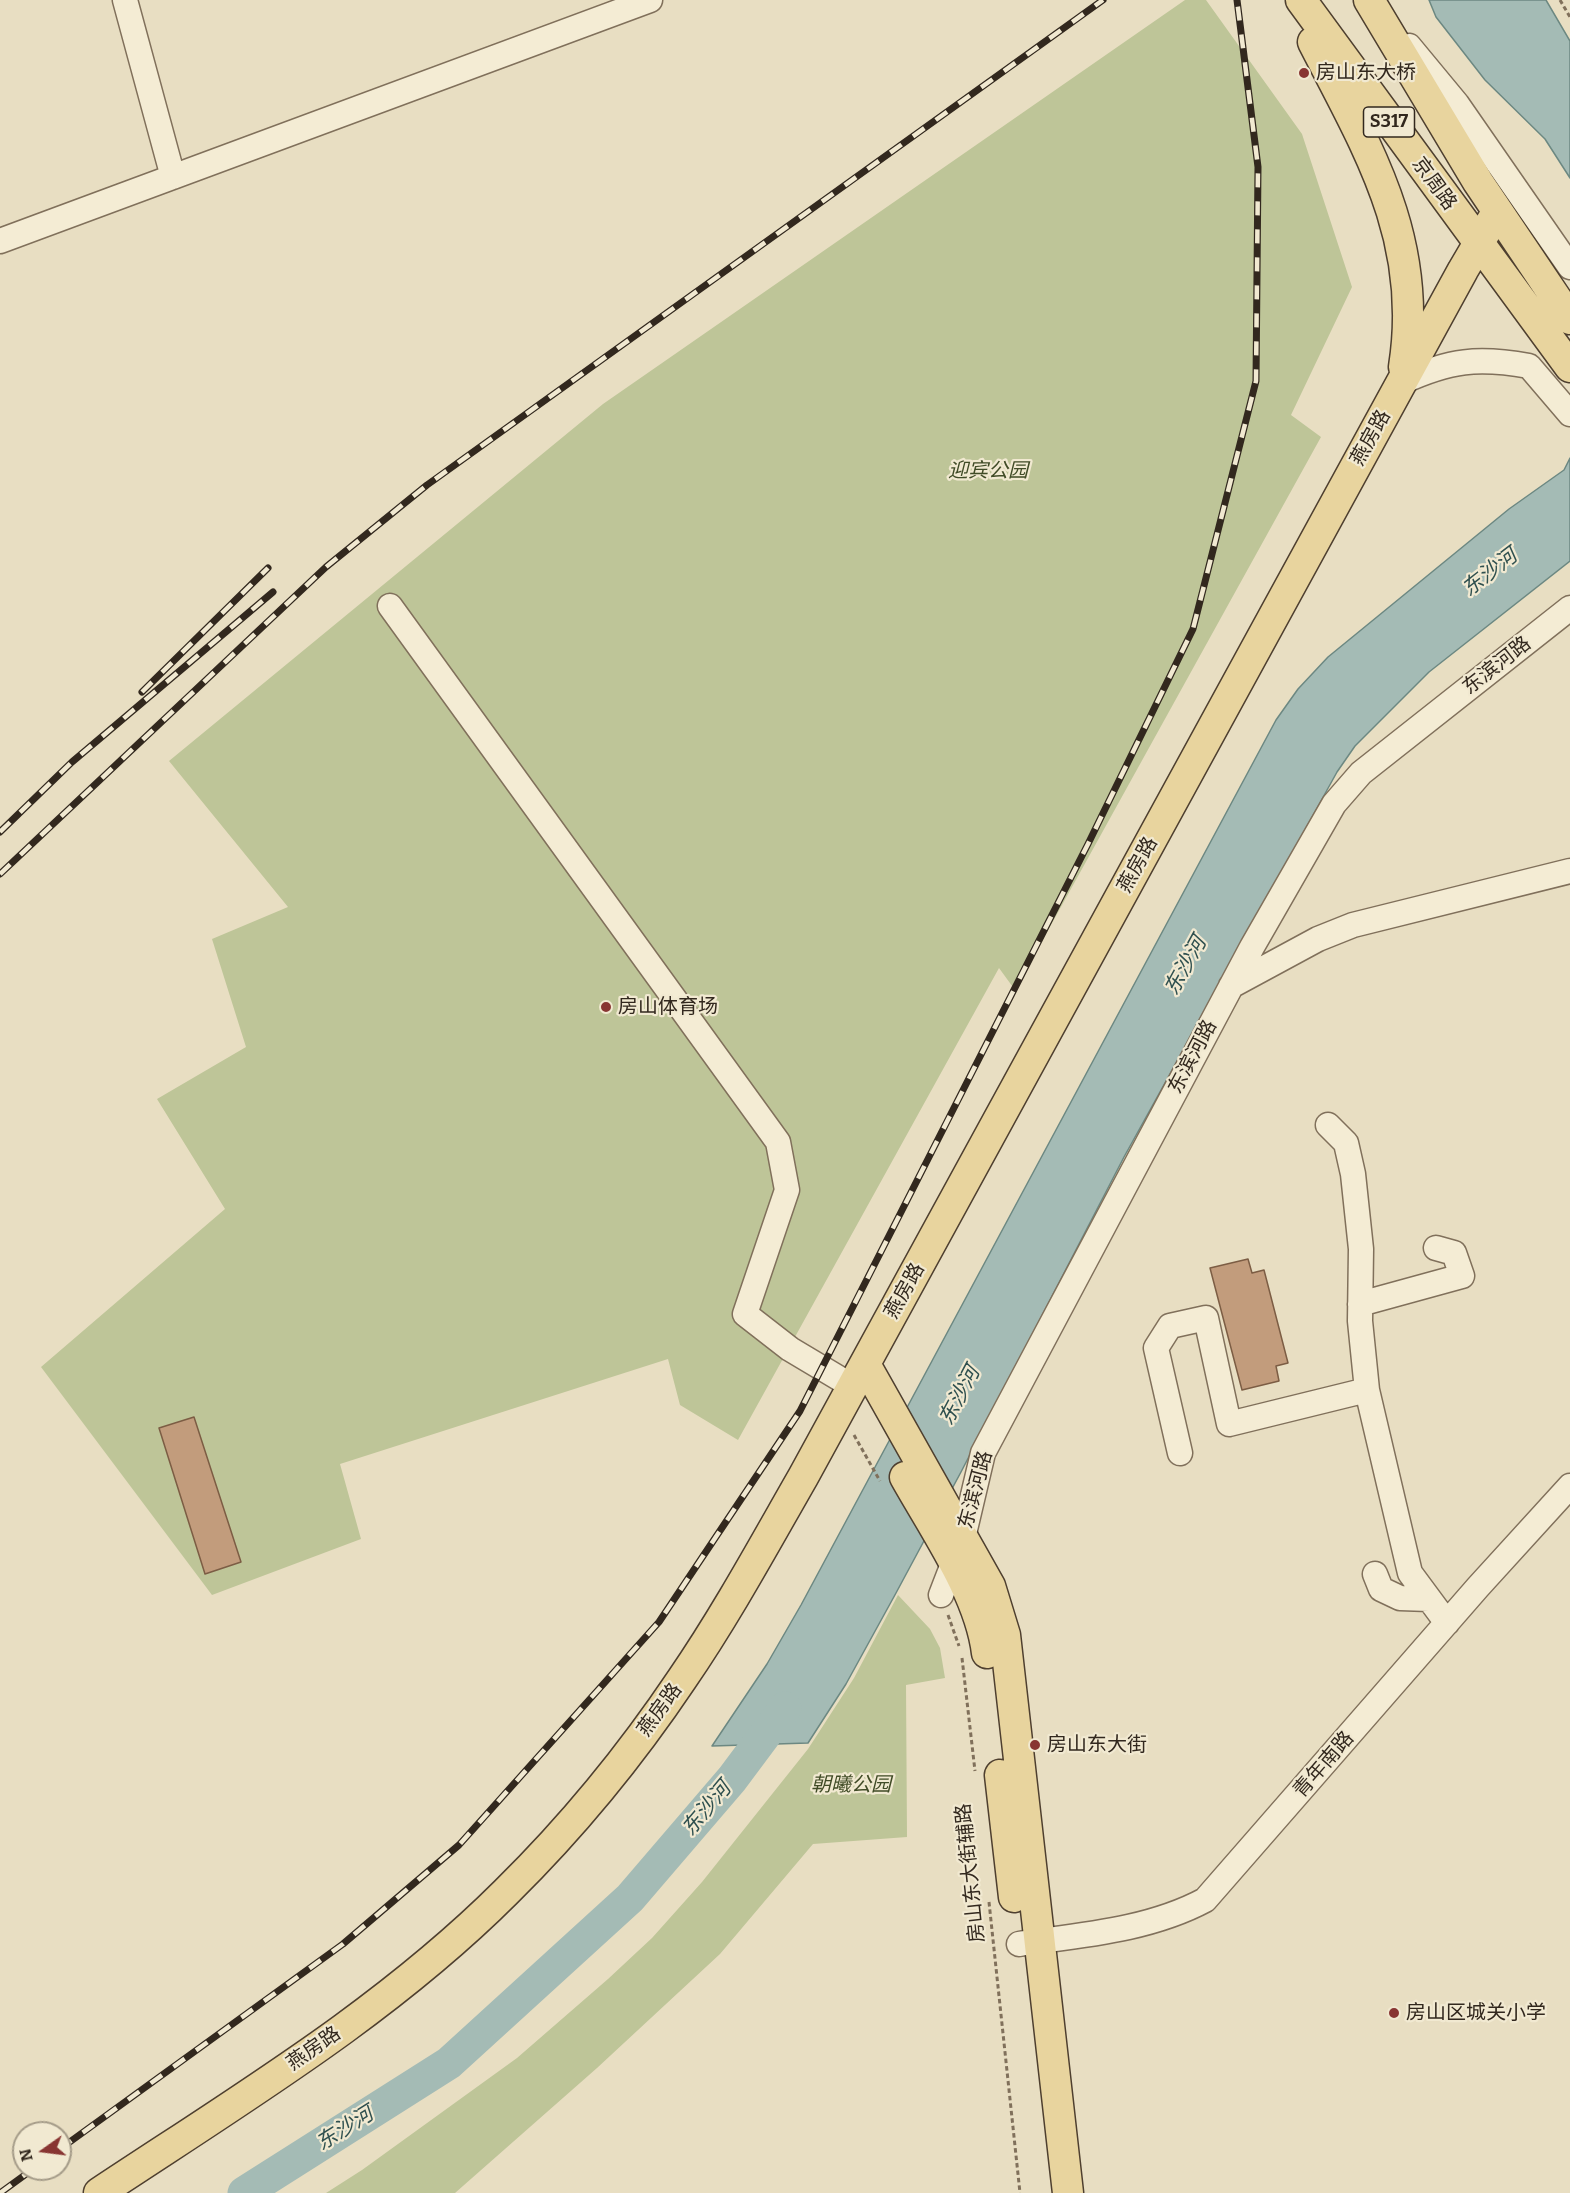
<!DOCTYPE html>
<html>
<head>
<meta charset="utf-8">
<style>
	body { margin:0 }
	#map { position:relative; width:1570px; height:2193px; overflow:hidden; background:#e8dec2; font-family:Bitter,serif }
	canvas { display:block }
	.north { position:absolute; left:12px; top:2121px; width:60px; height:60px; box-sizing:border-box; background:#f1e9d1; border:2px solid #a59c89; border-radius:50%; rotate:256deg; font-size:16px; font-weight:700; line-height:24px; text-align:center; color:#32281e }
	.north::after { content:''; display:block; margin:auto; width:21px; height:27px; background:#883532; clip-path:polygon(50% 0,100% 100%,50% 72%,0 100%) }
</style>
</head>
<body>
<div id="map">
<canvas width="1570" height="2193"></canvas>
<div class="north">N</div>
</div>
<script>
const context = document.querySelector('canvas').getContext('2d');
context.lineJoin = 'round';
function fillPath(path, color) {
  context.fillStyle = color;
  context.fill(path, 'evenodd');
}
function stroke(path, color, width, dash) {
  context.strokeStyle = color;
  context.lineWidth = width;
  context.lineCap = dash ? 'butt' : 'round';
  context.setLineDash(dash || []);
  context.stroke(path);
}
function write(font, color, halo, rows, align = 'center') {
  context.font = font + ' Bitter,"Noto Sans SC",serif';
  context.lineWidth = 4.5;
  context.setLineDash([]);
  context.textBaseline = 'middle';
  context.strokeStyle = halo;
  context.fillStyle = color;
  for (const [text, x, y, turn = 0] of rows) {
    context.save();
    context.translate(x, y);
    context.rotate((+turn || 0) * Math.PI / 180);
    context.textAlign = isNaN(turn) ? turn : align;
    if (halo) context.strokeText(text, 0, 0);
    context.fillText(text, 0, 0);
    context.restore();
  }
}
fillPath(new Path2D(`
	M1185 0H1206L1302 134 1352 287 1291 415 1321 437 1015 990 999 968 738 1440 680 1405 668 1359 340 1464 361 1539 212 1595 41 1367 225 1209 157 1099 246 1047 212 939 288 907 169 761 603 404Z
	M898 1595 930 1629 940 1648 945 1678 906 1685 907 1837 813 1844 720 1954 597 2068 455 2193H326L362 2170 517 2058 608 1979 652 1938 702 1882 808 1749 854 1678Z`), '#bec598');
const water = new Path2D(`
	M1429 0H1546L1570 41V178L1545 139 1485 80 1436 17Z
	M1570 458V561L1429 672 1355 746 1337 772 1124 1157 961 1472 896 1593 846 1684 808 1743 712 1746 767 1664 801 1605 1276 720 1298 689 1328 657 1509 509 1564 470Z`);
fillPath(water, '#a4bbb5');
stroke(water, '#6c8882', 1.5);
stroke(new Path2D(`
	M244 2193 449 2063 630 1898 732 1779 785 1708`), '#a4bbb5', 33);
const building = new Path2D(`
	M1248 1259 1252 1273 1264 1270 1288 1363 1276 1366 1279 1381 1242 1390 1210 1268Z
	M194 1417 241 1562 205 1574 159 1428Z`);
fillPath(building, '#c29c7c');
stroke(building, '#7c5d44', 1.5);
const minor = new Path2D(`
	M125 0 173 177
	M1409 46 1457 104 1570 267
	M0 241 650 0
	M1402 382C1450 360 1478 357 1529 366L1570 414
	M390 606 778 1142 787 1190 745 1314 790 1349 852 1386
	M1231 986 1318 939 1353 925 1570 871
	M1328 1125 1346 1143 1353 1174 1361 1249 1360 1321 1367 1390
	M1360 1304 1462 1276 1454 1253 1436 1248
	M1180 1453 1156 1348 1170 1326 1206 1318 1229 1424 1367 1390 1410 1573 1447 1623
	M1375 1574 1381 1589 1400 1598 1429 1599
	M941 1595 963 1538 983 1453 1252 947 1334 804 1361 773 1570 608
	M1019 1944C1082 1935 1149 1930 1205 1900L1478 1587 1570 1486`);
const major = new Path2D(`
	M1301 0 1570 367
	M1369 0 1478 182 1570 319
	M1313 42C1369 151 1424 240 1404 367
	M865 1364 990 1586 1005 1635 1068 2193
	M905 1477C934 1529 980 1594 987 1653
	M1000 1775 1014 1897
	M99 2193C239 2100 386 2012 506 1892 571 1828 631 1755 682 1679 726 1615 764 1545 803 1477L1463 270 1497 212`);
stroke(minor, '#80705b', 27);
stroke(major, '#4e3f2f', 33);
stroke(new Path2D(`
	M1560 0 1570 17
	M854 1435 880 1481
	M948 1615 959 1646
	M962 1658 975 1771
	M989 1902 1020 2193`), '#80705b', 3, [4.5, 3]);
stroke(minor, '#f4ecd4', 24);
stroke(major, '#e8d49e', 30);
const rail = new Path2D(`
	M142 692 268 568
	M0 832 72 762 273 592
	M0 874 326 567 427 485 1103 0
	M60 2149 343 1944 459 1845 659 1622 800 1411 1088 844 1193 629 1256 381 1258 167 1237 0
	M0 2193 33 2169`);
stroke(rail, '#32281e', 7);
stroke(rail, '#f1e9d1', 4.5, [14]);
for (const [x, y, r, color] of [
	[1304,73,6,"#883532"],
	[606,1007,6,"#883532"],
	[1035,1745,6,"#883532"],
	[1394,2013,6,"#883532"]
]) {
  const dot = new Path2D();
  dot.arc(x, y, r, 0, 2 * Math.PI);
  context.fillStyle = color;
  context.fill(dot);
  stroke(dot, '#f1e9d1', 2);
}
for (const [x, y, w] of [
	[1389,122,51]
]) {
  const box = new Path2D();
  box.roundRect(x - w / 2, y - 15, w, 30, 4.5);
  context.fillStyle = '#f1e9d1';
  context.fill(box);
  stroke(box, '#32281e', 1.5);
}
write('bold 18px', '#32281e', null, [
	["S317",1389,122]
]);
write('20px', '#32281e', '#f1e9d1', [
	["房山东大桥",1316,73],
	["房山体育场",618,1007],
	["房山东大街",1047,1745],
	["房山区城关小学",1406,2013]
], 'left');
write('20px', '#32281e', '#f1e9d1', [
	["京周路",1434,184,54],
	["燕房路",1371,438,-61],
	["东滨河路",1497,666,-38],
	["燕房路",1138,865,-61],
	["东滨河路",1193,1057,-62],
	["燕房路",905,1291,-61],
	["东滨河路",976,1490,-75],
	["燕房路",660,1710,-54],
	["青年南路",1324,1765,-49],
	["房山东大街辅路",971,1873,-96],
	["燕房路",314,2049,-35]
]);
write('italic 20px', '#414c27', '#f1e9d1', [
	["迎宾公园",988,471],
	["朝曦公园",851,1785]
]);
write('italic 21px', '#2f504f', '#f1e9d1', [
	["东沙河",1490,573,-38],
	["东沙河",1186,966,-61],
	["东沙河",960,1396,-62],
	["东沙河",707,1809,-50],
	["东沙河",345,2129,-32]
]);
</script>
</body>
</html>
